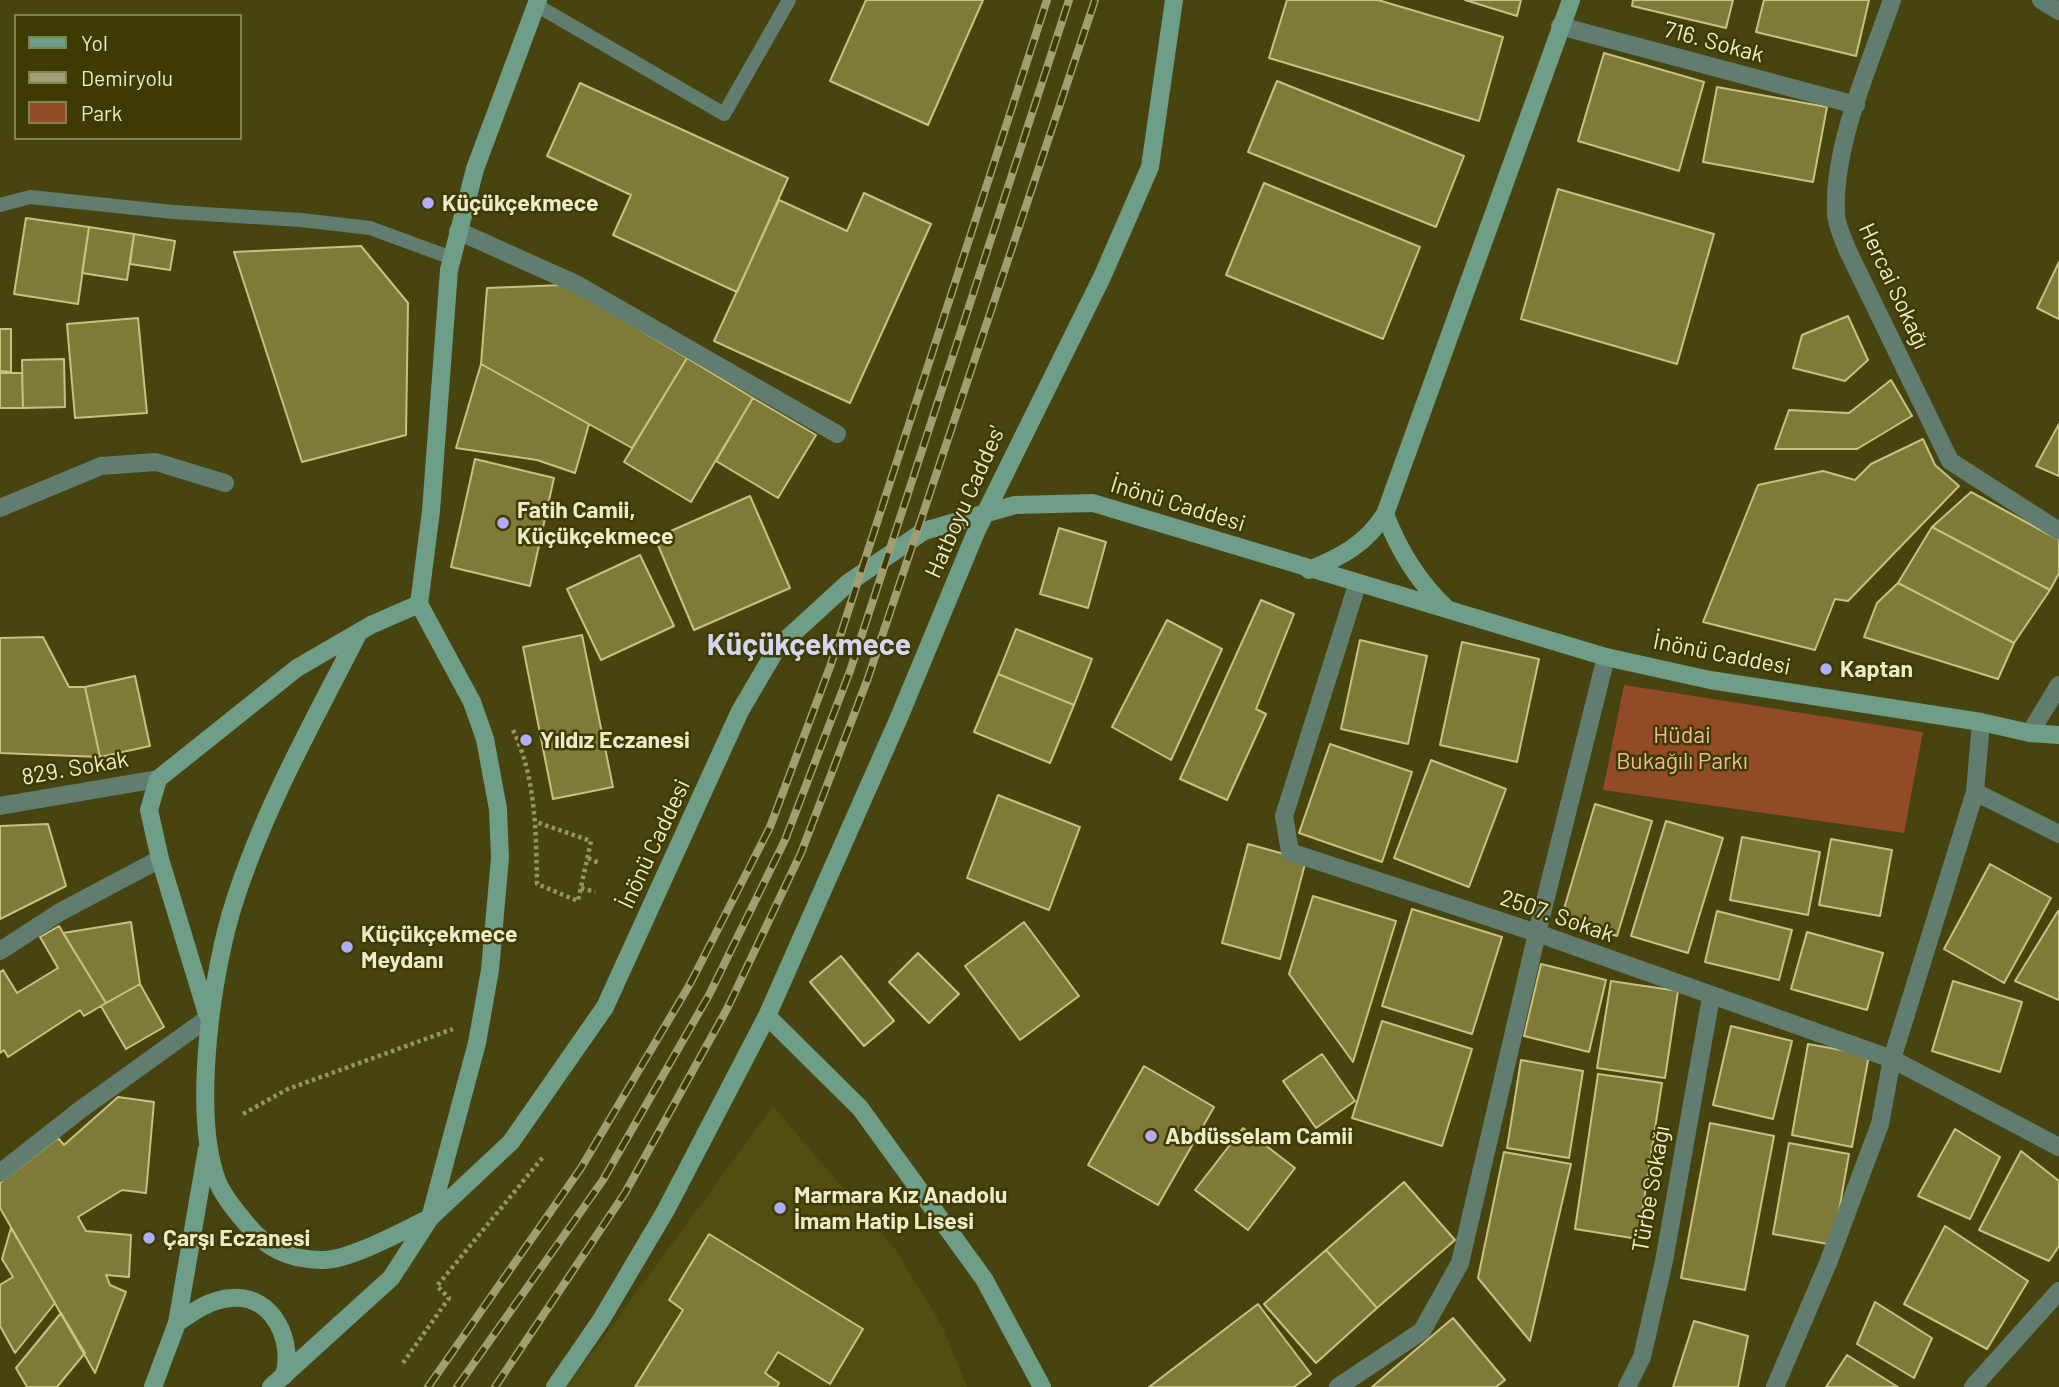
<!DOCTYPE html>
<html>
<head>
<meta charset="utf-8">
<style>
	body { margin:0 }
	#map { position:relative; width:2059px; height:1387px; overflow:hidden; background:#484410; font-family:Barlow,sans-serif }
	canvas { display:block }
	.legend { position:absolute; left:14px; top:14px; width:228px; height:126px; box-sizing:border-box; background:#3d3a02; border:2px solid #838152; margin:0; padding:9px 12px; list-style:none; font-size:21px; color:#edecca }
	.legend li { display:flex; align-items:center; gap:14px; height:35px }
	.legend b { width:35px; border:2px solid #838152 }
</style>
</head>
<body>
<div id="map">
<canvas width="2059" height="1387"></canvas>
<ul class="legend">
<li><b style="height:9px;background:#6e9d88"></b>Yol</li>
<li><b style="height:9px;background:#a19e74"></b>Demiryolu</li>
<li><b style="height:19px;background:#924a27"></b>Park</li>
</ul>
</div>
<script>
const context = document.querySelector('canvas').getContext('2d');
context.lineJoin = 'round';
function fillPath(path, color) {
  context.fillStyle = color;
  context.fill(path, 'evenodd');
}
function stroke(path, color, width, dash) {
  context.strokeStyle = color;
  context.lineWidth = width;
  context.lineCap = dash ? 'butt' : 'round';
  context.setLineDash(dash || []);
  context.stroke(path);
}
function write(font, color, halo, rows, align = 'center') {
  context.font = font + ' Barlow,sans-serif';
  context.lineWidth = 5;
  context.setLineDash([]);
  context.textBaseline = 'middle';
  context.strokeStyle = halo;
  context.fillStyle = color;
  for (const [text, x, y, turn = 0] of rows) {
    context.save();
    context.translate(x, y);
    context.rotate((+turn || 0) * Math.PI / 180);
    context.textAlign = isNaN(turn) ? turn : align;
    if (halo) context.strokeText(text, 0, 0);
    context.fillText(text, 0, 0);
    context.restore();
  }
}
fillPath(new Path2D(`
	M773 1106 894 1248 941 1324 967 1387H567Z`), '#524d11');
fillPath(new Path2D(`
	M1624 685 1923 732 1904 833 1603 790Z`), '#924a27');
const building = new Path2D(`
	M866 0H983L928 125 830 81Z
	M1287 0H1378L1503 37 1479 121 1269 58Z
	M1465 0H1521L1517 16Z
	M1633 0H1733L1726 28 1632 6Z
	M1764 0H1869L1856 56 1756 32Z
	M1604 53 1704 82 1679 171 1578 141Z
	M1277 81 1464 156 1436 227 1248 152Z
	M580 83 788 178 737 292 613 235 631 195 547 156Z
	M1717 87 1827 107 1813 182 1703 162Z
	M1264 183 1420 247 1383 339 1226 275Z
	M1558 189 1714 234 1677 364 1521 319Z
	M864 193 931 224 850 403 714 341 779 200 847 231Z
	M26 218 89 227 78 304 14 294Z
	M89 227 134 234 127 280 82 273Z
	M134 234 175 241 170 270 130 264Z
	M361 246 408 303 406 435 302 462 234 252Z
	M2059 262V319L2037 308Z
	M564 285 687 358 632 448 481 364 487 288Z
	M1848 316 1868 360 1845 381 1793 368 1802 335Z
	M138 318 147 413 75 418 67 324Z
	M0 329H11V372L0 371Z
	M687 358 753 398 691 502 624 462Z
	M64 359 65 407 23 408 22 360Z
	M481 364 589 424 575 473 537 460 456 448Z
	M0 373H22L23 408H0Z
	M1891 380 1912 416 1857 449H1775L1789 410 1849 413Z
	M753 398 816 435 778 498 716 461Z
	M2059 424V476L2036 466Z
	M1923 439 1935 465 1959 486 1848 601 1835 599 1815 650 1703 622 1758 485 1823 471 1855 480 1871 464Z
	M475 459 554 478 530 586 451 567Z
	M1971 492 2059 540V573L2050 590 1932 527Z
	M750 496 790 588 694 630 655 538Z
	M1932 527 2050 590 2014 643 1898 583Z
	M1059 528 1106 542 1088 608 1040 594Z
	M640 555 674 626 601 660 567 589Z
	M1898 583 2014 643 1998 679 1864 637 1877 603Z
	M1261 600 1294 614 1256 709 1266 714 1227 800 1180 779Z
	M1167 620 1222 649 1171 760 1112 727Z
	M1016 629 1092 659 1074 705 998 674Z
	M582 635 613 787 553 799 523 647Z
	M43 637 69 687H85L100 757 0 753V638Z
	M1360 640 1427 656 1408 744 1341 729Z
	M1462 642 1539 659 1517 762 1440 745Z
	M998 674 1074 705 1050 763 974 732Z
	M135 676 150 746 100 757 85 687Z
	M1330 744 1412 772 1382 862 1299 833Z
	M1431 760 1506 789 1469 887 1394 858Z
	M998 795 1080 827 1049 910 967 878Z
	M1595 804 1652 821 1617 936 1561 919Z
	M1666 821 1723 838 1688 953 1631 936Z
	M48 824 66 886 0 919V826Z
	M1742 837 1820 852 1808 915 1730 900Z
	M1831 839 1892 850 1880 916 1819 905Z
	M1248 844 1306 860 1280 959 1222 943Z
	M1990 864 2051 898 2004 983 1944 949Z
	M1313 896 1396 921 1353 1062 1289 974Z
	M1412 909 1502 937 1472 1034 1382 1006Z
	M1717 911 1792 930 1779 980 1705 962Z
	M2058 911H2059V1000L2015 981Z
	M131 922 140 984 106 1003 63 933Z
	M1024 922 1079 996 1020 1040 965 966Z
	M59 926 106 1003 84 1016 80 1010 8 1057 4 1050 0 1053V972L3 970 17 993 58 968 40 937Z
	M1807 932 1883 953 1867 1010 1791 989Z
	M918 953 959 994 929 1023 889 982Z
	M841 956 894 1021 864 1046 810 982Z
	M1541 964 1606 980 1589 1052 1524 1036Z
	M1611 981 1678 991 1665 1078 1597 1068Z
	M1953 981 2022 1002 2000 1072 1932 1051Z
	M140 984 164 1027 126 1049 101 1006Z
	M1382 1021 1472 1049 1442 1146 1352 1118Z
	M1731 1026 1792 1041 1773 1119 1713 1105Z
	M1808 1044 1869 1055 1852 1147 1792 1135Z
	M1322 1054 1355 1101 1316 1128 1283 1081Z
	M1521 1060 1583 1071 1569 1158 1507 1148Z
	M1144 1066 1214 1107 1158 1205 1088 1165Z
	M1598 1074 1662 1083 1638 1239 1575 1229Z
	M118 1097 154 1102 146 1193 122 1190 78 1217 86 1231 131 1235 129 1277 106 1275 110 1285 126 1292 95 1373 0 1208V1183L58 1138 64 1145Z
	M1710 1123 1774 1136 1745 1290 1681 1278Z
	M1243 1128 1295 1168 1248 1230 1195 1190Z
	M1955 1129 2000 1157 1970 1219 1918 1196Z
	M1789 1143 1849 1154 1833 1245 1773 1234Z
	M2021 1151 2059 1181V1246L2049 1261 1979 1230Z
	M1504 1152 1571 1164 1530 1341 1478 1278Z
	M1404 1182 1455 1240 1377 1308 1326 1250Z
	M1945 1226 2028 1281 1987 1349 1904 1304Z
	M11 1228 55 1303 15 1353 0 1326V1285L13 1277 2 1259Z
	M709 1234 863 1329 830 1384 778 1352 765 1373 779 1383 777 1387H635L683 1310 669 1300Z
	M1326 1250 1377 1308 1316 1363 1264 1304Z
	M1875 1302 1932 1338 1914 1378 1857 1344Z
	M1258 1304 1311 1374 1294 1387H1149Z
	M61 1313 85 1353 57 1387H27L16 1368Z
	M1453 1318 1505 1380 1496 1387H1372Z
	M1694 1321 1748 1336 1738 1387H1673Z
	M1847 1355 1898 1387H1826Z`);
fillPath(building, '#7f7a38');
stroke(building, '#c6c27f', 2);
stroke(new Path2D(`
	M513 730C536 778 536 832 537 884L578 901 591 841 536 822
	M588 858 599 863
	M581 888 595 892
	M243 1114 288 1089 453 1029
	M403 1363 449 1298 437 1286 543 1157`), '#969368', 4.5, [3.5, 3.5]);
stroke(new Path2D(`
	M536 5 724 114 789 0
	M0 205 30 197 173 212 301 220 370 228 452 258`), '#607d70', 14);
stroke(new Path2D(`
	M1892 0C1870 64 1833 144 1836 213 1836 225 1843 238 1847 249L1950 461 2059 531
	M2041 0 2059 11
	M1560 26 1856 105
	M458 231 576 284 837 434
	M0 508 101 466 156 462 225 483
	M1357 585 1284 816 1290 852 1537 933 1892 1059 2059 1147
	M2030 733 2059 685
	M1975 792 2059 834
	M0 806 158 779
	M0 951 60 912 160 859
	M0 1173 80 1110 208 1018
	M1338 1387 1422 1331 1460 1263 1537 933 1606 657
	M1627 1387 1642 1357 1664 1261 1711 997
	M1775 1387 1828 1263 1880 1124 1892 1059 1975 792 1981 722
	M1973 1387 2059 1291`), '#607d70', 18);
stroke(new Path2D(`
	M1385 514C1399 551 1418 582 1447 609
	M1309 570C1341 557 1366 544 1385 514L1571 0
	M357 636C313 722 265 807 235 900 212 969 191 1115 218 1183 224 1197 235 1210 245 1222 265 1248 289 1260 322 1260 349 1261 404 1230 430 1218
	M207 1014 160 859 149 810 158 779 297 668 371 625 419 604
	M767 1016 860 1108 984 1279 1042 1387
	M430 1218 477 1043 490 970 500 858 498 809 485 739 472 702 419 604 431 511 449 270 475 169 538 0
	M177 1323C194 1311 211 1299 232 1298 274 1295 294 1342 284 1376
	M153 1387 177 1323 207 1149
	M271 1387 391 1278 430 1218 511 1142 605 1007 740 711 777 648 848 583 924 531 1015 505 1093 503 1606 657 1710 680 1981 722 2030 733 2059 735
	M555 1387 601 1320 666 1210 767 1016 898 720 976 532 1103 275 1150 167 1174 0`), '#6e9d88', 18);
const rail = new Path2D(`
	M428 1387 581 1168 690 984 770 827 831 664 1047 0
	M457 1387 603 1180 709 995 785 840 850 671 1069 0
	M495 1387 625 1193 728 1007 801 853 868 678 1095 0`);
stroke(rail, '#a19e74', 8);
stroke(rail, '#3d3a02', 5, [16]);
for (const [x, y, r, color] of [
	[428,203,7,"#b0aefa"],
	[503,523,7,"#b0aefa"],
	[1826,669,7,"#b0aefa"],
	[526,740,7,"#b0aefa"],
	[347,947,7,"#b0aefa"],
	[1151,1136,7,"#b0aefa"],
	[780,1208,7,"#b0aefa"],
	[149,1238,7,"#b0aefa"]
]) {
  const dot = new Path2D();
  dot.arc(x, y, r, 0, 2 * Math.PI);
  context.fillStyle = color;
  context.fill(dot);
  stroke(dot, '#3d3a02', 2.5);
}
write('23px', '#edecca', '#3d3a02', [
	["716. Sokak",1714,42,15],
	["Hercai Sokağı",1894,286,65],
	["Hatboyu Caddes'",965,502,-66],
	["İnönü Caddesi",1178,504,17],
	["İnönü Caddesi",1722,654,11],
	["829. Sokak",75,768,-10],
	["İnönü Caddesi",654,844,-65],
	["2507. Sokak",1557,916,19],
	["Türbe Sokağı",1651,1189,-80]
]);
write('bold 23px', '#edecca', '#3d3a02', [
	["Küçükçekmece",442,203],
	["Fatih Camii,",517,510],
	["Küçükçekmece",517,536],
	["Kaptan",1840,669],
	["Yıldız Eczanesi",540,740],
	["Küçükçekmece",361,934],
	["Meydanı",361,960],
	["Abdüsselam Camii",1165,1136],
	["Marmara Kız Anadolu",794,1195],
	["İmam Hatip Lisesi",794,1221],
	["Çarşı Eczanesi",163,1238]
], 'left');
write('23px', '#f5b99e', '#3d3a02', [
	["Hüdai",1682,735],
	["Bukağılı Parkı",1682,761]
]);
write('bold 30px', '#d5d6f3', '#3d3a02', [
	["Küçükçekmece",809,645]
]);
</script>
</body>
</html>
